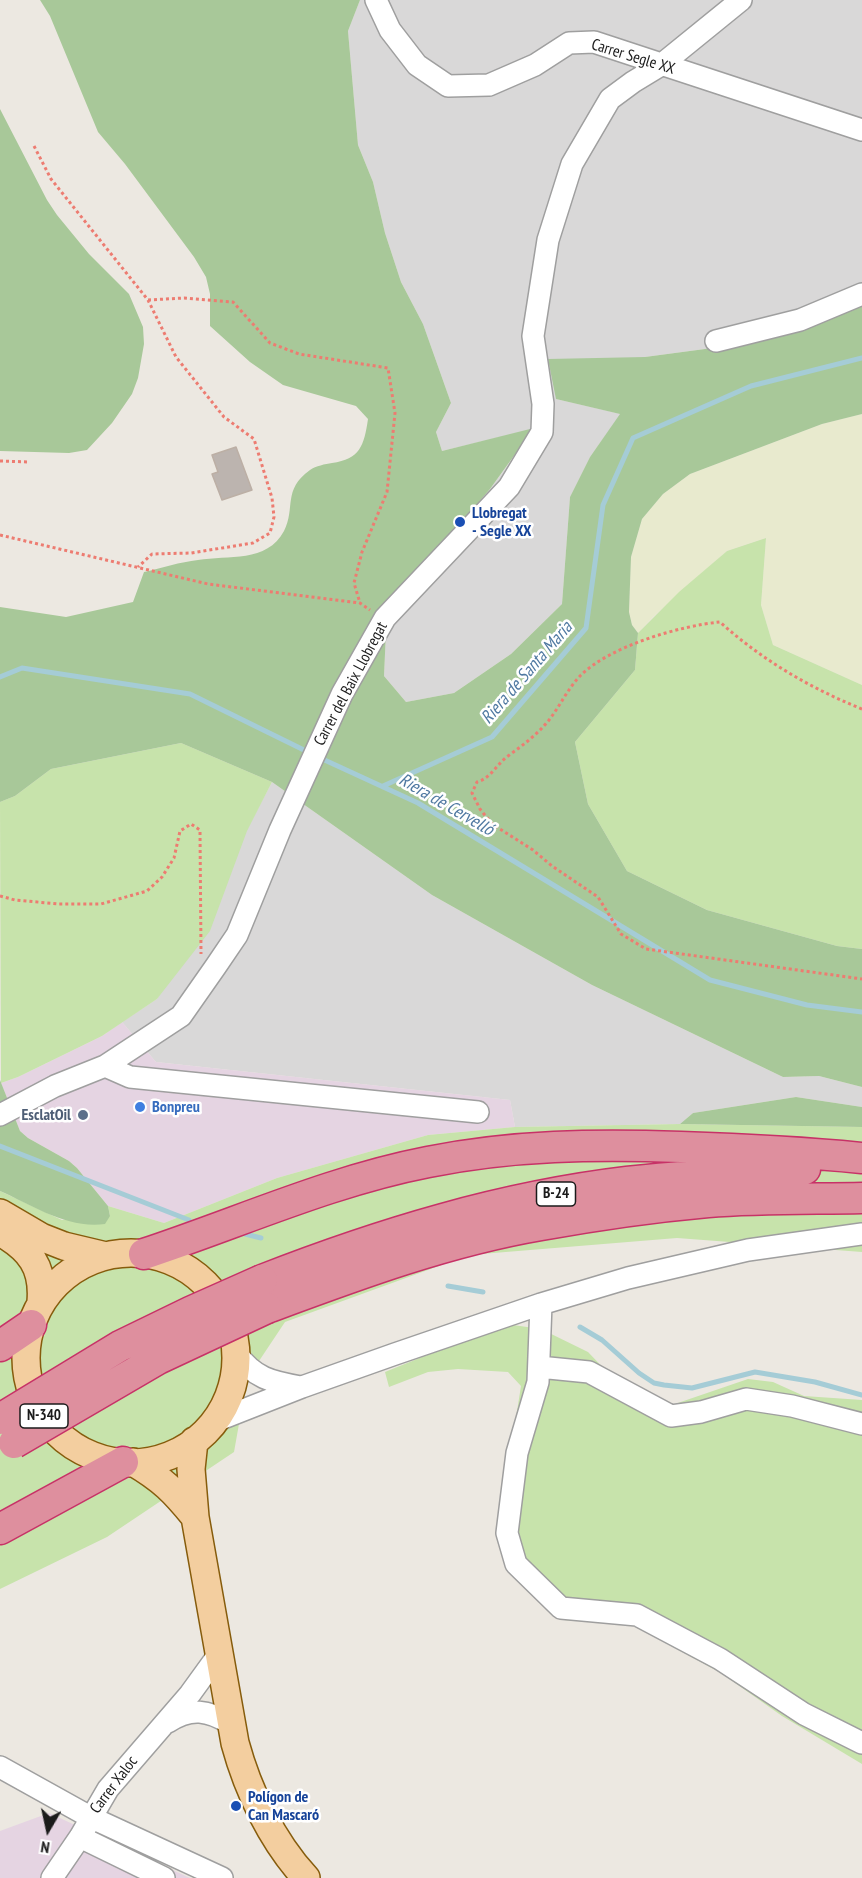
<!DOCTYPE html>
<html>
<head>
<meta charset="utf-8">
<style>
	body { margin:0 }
	#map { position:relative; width:862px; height:1878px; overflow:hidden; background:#ece8e1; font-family:"PT Sans Narrow",sans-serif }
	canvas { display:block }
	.north { position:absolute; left:18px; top:1800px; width:60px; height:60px; -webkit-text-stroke:4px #fff; paint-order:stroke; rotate:189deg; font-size:16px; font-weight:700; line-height:24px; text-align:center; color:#1b1b1b }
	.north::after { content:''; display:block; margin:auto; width:21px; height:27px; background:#1b1b1b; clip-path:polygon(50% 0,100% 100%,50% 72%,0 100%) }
</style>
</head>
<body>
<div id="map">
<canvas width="862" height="1878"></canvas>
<div class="north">N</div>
</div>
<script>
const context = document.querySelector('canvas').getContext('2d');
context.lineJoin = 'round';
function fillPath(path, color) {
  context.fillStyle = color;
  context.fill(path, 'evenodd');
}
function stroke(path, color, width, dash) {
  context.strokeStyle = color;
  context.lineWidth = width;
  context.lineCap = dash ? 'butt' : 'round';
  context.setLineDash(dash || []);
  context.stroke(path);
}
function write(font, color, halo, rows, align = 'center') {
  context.font = font + ' "PT Sans Narrow",sans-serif';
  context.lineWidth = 5;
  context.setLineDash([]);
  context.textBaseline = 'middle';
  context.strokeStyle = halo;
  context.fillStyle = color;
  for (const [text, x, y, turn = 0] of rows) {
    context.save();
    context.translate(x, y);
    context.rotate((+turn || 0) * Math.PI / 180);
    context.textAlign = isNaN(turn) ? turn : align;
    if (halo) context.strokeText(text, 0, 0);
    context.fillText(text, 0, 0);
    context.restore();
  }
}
fillPath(new Path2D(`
	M360 0H862V301L794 332 705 349 645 357 556 399 621 414 590 457 570 497 562 604 511 654 454 693 406 702 384 676 387 609 490 489 534 429 442 451 436 432 451 403 423 324 401 282 385 233 373 182 358 145 348 31Z
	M272 782 432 895 592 985 783 1077 819 1076 862 1087V1107L796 1097 693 1113 680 1124 515 1127 510 1100 156 1062 122 1022 157 999Z`), '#d9d8d8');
fillPath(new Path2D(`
	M122 1022 156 1062 510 1100 515 1127 428 1135 277 1178 164 1223 108 1206 77 1168 69 1161 28 1138 20 1131 1 1083 18 1077 102 1036Z
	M49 1813 190 1878H0V1831Z`), '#e5d4e2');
fillPath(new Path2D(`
	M862 414V685L773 645 761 605 766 538 727 551 653 617 638 633 632 625 629 612 631 557 642 519 663 494 690 474 822 424Z`), '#e8eace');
fillPath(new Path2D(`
	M766 538 761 605 773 645 862 685V949L837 946 707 910 627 871 588 804 575 742 635 670 638 633 679 592 727 551Z
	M181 743 272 782 247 831 210 931 157 999 102 1036 18 1077 1 1083 0 802 15 796 51 769Z
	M680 1124 862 1127V1252L677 1238 469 1255 285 1322 247 1379 234 1452 107 1537 0 1589V1191L62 1220 110 1216 108 1206 164 1223 277 1178 428 1135 515 1127Z
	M513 1325 541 1329 588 1352 613 1378 669 1406 748 1379 773 1382 804 1396 862 1400V1764L782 1716 721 1673 633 1625 564 1620 511 1573 497 1538 521 1386 508 1372 458 1369 428 1372 389 1387 385 1372 427 1355Z`), '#c7e3ab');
fillPath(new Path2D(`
	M40 0H360L348 31 358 145 373 182 385 233 401 282 423 324 451 403 436 432 442 451 534 428 490 489 387 609 384 676 406 702 454 693 511 654 562 604 570 497 590 457 620 414 556 399 548 359 645 357 705 349 794 332 862 301V414L822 424 690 474 663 494 642 519 631 557 629 612 632 625 638 633 635 670 575 742 588 804 627 871 707 910 837 946 862 949V1087L819 1076 783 1077 592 985 432 895 272 782 181 743 51 769 15 796 0 802V607L66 617 133 602 144 572C162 568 180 562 198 560 228 555 267 563 284 531 296 508 282 490 310 470 316 466 325 464 332 463 360 459 364 446 368 419L356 406 283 385 250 362 210 326V294L206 277 194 257 125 164 98 132 50 16Z
	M0 109 47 200 57 215 89 254 129 294 143 327 144 344 138 378 132 394 112 423 87 450 69 453 0 451Z
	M0 1080 20 1131 28 1138 69 1161 77 1168 108 1206 110 1216 105 1224C67 1229 34 1206 0 1191Z
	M796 1097 862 1107V1127L680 1124 693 1113Z`), '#a8c899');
stroke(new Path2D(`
	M0 677 22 668 190 694 310 753
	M318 757 418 803 710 980 807 1005 862 1012
	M383 786 492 737 586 628 603 505 633 438 751 386 862 358
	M0 1146 189 1220
	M245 1234 261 1238
	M448 1286 483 1292
	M580 1327 602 1340 639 1373 654 1383 664 1385 692 1388 755 1372 815 1382 862 1395`), '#a5ccd6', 5);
const building = new Path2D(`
	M236 447 252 490 222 500 212 474 218 472 212 455Z`);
fillPath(building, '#bcb4af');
stroke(building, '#bcafa5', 1.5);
const minor = new Path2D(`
	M376 0 390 30 417 65 448 86 489 85 535 65 569 43 594 42 862 130
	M716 341 800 320 862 294
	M105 1066 130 1077 478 1112
	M0 1115 55 1086 105 1066 181 1016 216 966 237 935 280 830 342 694 385 618 509 487 542 432 543 404 533 336 548 240 572 164 610 99 633 82 661 65 741 0
	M541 1304 538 1382 517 1453 507 1533 516 1564 561 1608 637 1615 720 1659 804 1714 862 1743
	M236 1353C254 1378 271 1382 301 1387
	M539 1367 589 1372 671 1416 701 1412 746 1399 792 1406 862 1424
	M213 1422 302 1387 395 1354 541 1304 628 1278 748 1250 862 1234
	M168 1722C191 1707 208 1710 231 1724
	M0 1767 90 1817 222 1878
	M80 1837 164 1878
	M52 1878 80 1837 108 1789 190 1694 219 1654`);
const major = new Path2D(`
	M0 1213 41 1237 64 1246 106 1256
	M0 1232C30 1249 44 1267 41 1302
	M26 1358a105 105 0 1 1 210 0a105 105 0 1 1-210 0Z
	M194 1441 191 1469 195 1517 235 1743C248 1791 272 1841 306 1878
	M133 1462C162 1479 174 1491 195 1517`);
const highway = new Path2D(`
	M144 1254C238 1223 330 1181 428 1162 512 1145 596 1144 681 1147 742 1149 802 1152 862 1158
	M262 1280C380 1234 501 1197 627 1182 686 1175 746 1172 805 1169
	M267 1308C356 1275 447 1241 541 1225 596 1215 652 1207 708 1202 759 1198 811 1199 862 1198
	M0 1346 31 1325
	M0 1529 123 1462`);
stroke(minor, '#9f9f9f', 24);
stroke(major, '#865c0c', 30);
stroke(highway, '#c73267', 33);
stroke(new Path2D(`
	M34 146 51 179 148 300 176 357 224 417 254 439 272 498 274 517 270 533 253 543 191 553 152 554 138 567
	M148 300 184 298 233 302 270 343 299 354 388 368 395 413 387 492 362 552 354 583 360 603
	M0 461 30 462
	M0 535 208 584 360 603 370 610
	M862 709C810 688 762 660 720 622 679 626 611 646 581 675 568 688 560 706 549 720 537 735 523 745 508 756 496 765 491 778 477 782L472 793 480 809 492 824 533 850 552 866 598 897 621 934 646 949 862 979
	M0 896 15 900 59 904H101L147 891 162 877 174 858 180 831 191 824 200 830 201 954`), '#ed7c71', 3, [3, 3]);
stroke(minor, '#fff', 21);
stroke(major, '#f3ce9f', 27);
stroke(highway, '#de8f9e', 30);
const highwayBridge = new Path2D(`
	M0 1419 120 1346 190 1312 262 1280
	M14 1443 158 1359 267 1308`);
stroke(highwayBridge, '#c73267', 33, []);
stroke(highwayBridge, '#de8f9e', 30);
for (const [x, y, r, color] of [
	[460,522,6,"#1a4fb4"],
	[140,1107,6,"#3f7fe0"],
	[83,1115,6,"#5c6f8a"],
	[236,1806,6,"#1a4fb4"]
]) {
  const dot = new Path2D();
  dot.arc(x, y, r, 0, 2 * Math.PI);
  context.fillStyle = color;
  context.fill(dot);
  stroke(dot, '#fff', 2);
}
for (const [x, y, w] of [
	[556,1194,39],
	[44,1416,48]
]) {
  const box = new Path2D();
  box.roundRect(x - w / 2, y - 12, w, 24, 4.5);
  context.fillStyle = '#fff';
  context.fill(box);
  stroke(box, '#1b1b1b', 1.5);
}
write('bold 15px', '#1b1b1b', null, [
	["B-24",556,1194],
	["N-340",44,1416]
]);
write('16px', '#1b1b1b', '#fff', [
	["Carrer Segle XX",633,57,17],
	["Carrer del Baix Llobregat",351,684,-62],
	["Carrer Xaloc",114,1785,-53]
]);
write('bold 16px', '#164399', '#fff', [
	["Llobregat",472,513],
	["- Segle XX",472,531],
	["Polígon de",248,1797],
	["Can Mascaró",248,1815]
], 'left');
write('bold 16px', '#366cbe', '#fff', [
	["Bonpreu",152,1107]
], 'left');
write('bold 16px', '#4e5e75', '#fff', [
	["EsclatOil",71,1115]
], 'right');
write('italic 18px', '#517aa2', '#fff', [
	["Riera de Santa Maria",527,673,-49],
	["Riera de Cervelló",446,805,30]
]);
</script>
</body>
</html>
